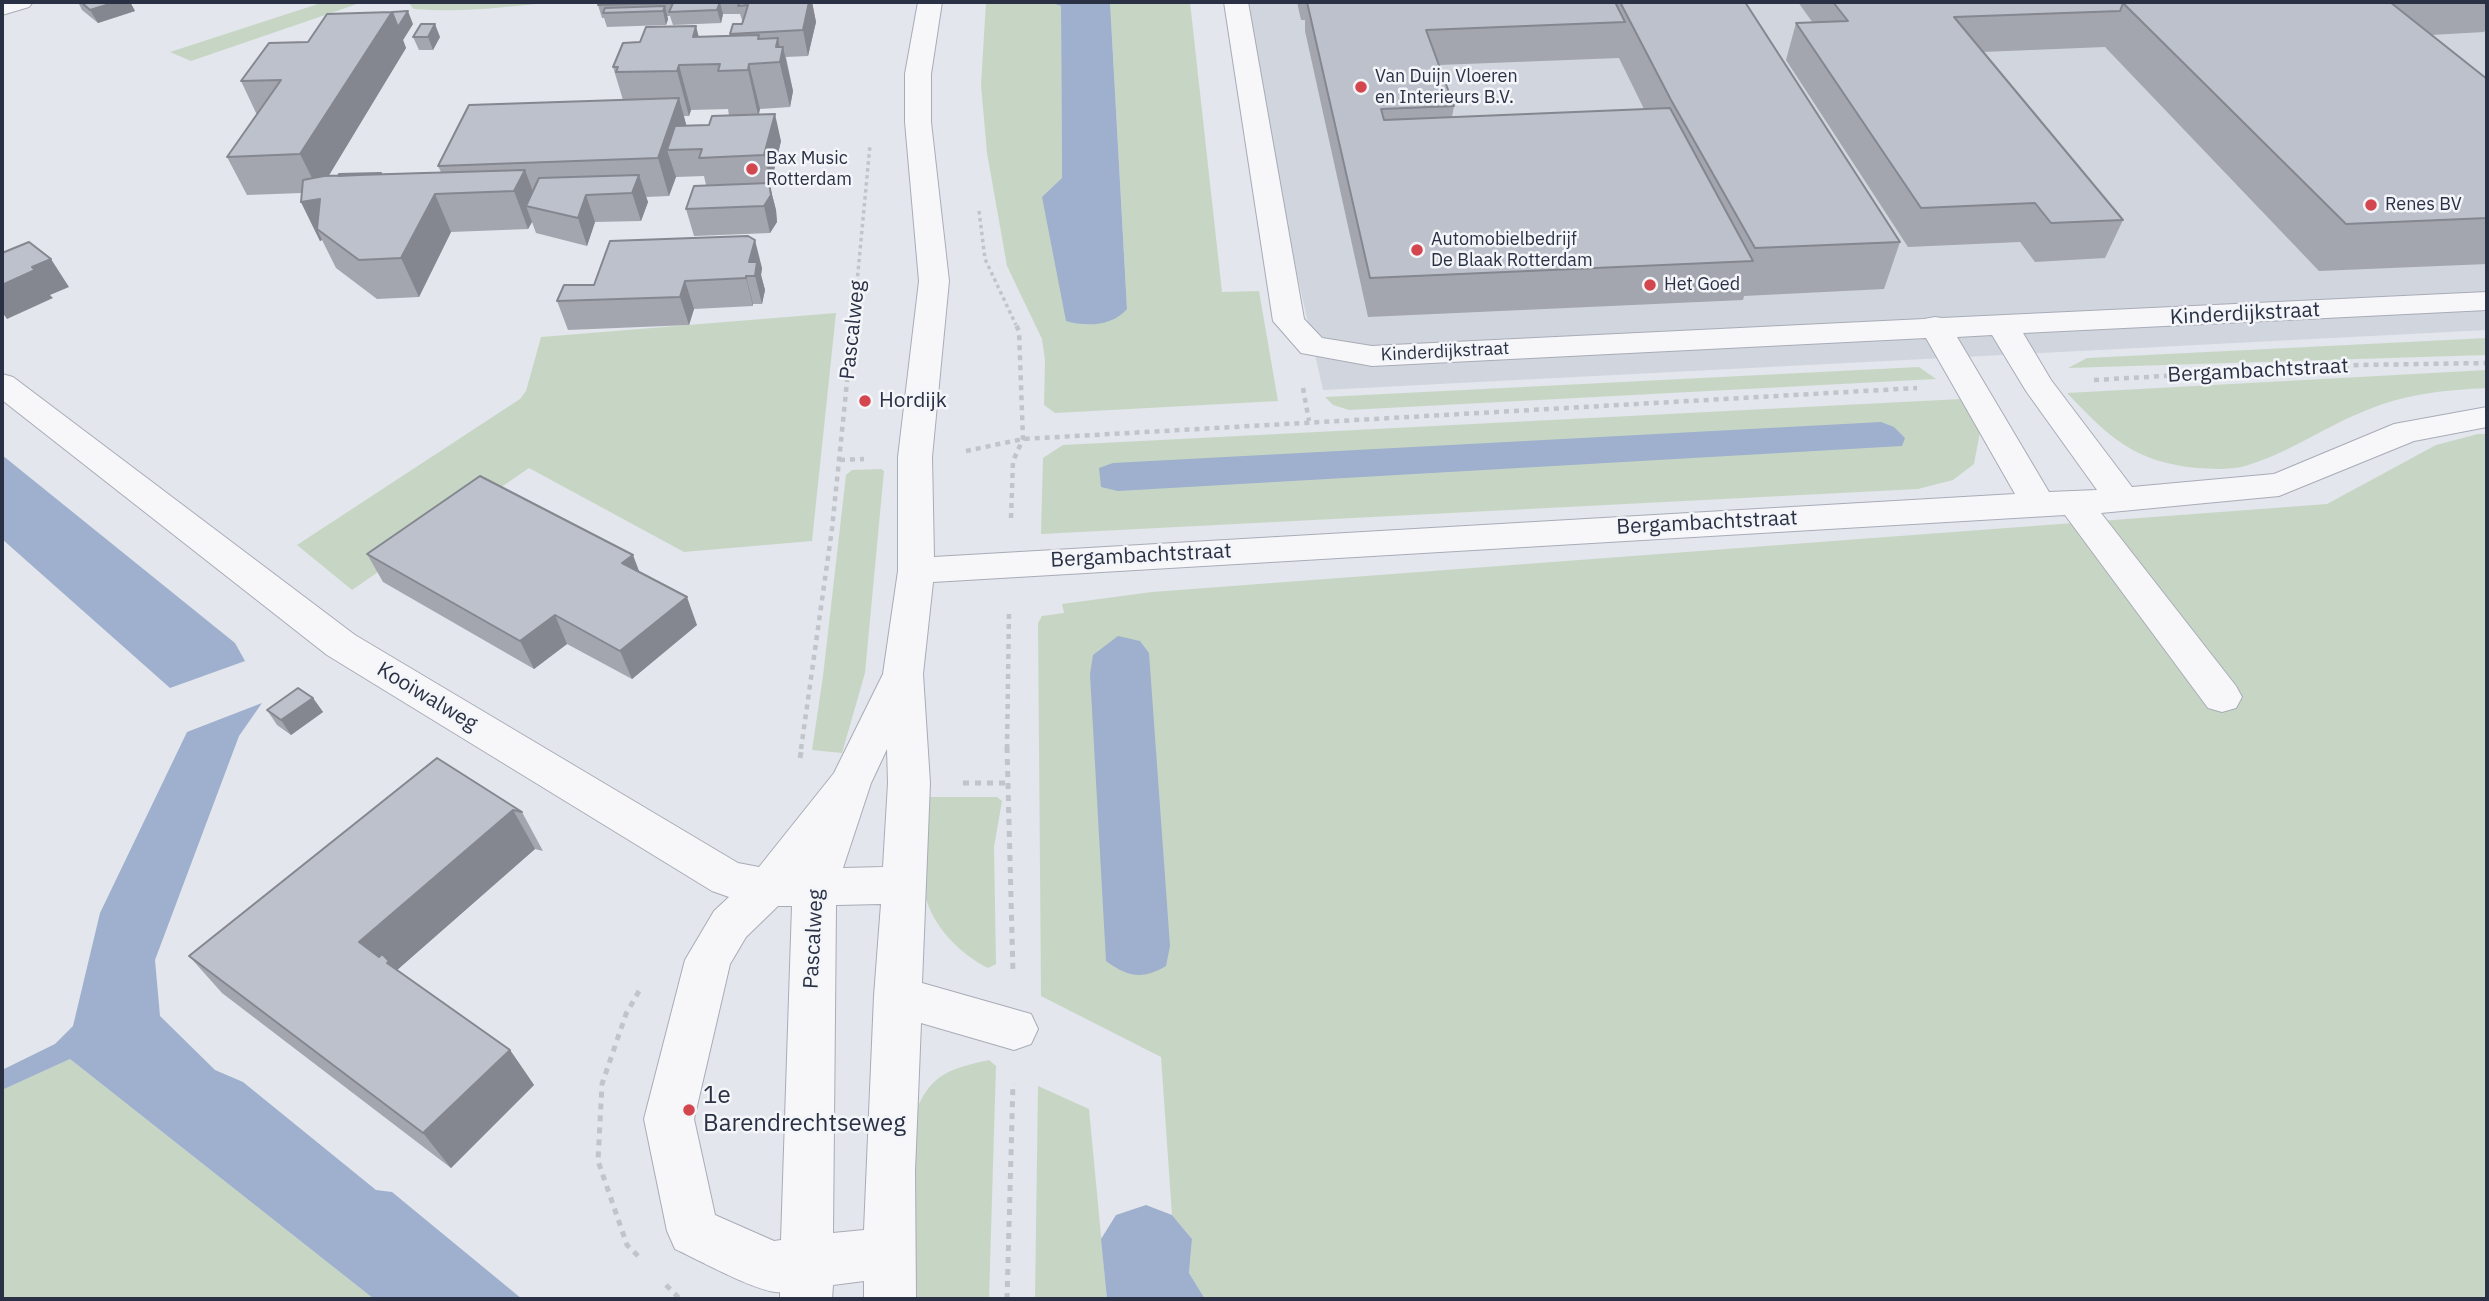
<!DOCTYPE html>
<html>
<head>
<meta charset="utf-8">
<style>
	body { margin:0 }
	#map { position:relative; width:2489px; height:1301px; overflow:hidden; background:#e3e6ec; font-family:"IBM Plex Sans",sans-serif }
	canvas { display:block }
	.frame { position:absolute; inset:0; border:4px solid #2a3145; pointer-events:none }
</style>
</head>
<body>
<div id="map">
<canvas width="2489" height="1301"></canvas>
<div class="frame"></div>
</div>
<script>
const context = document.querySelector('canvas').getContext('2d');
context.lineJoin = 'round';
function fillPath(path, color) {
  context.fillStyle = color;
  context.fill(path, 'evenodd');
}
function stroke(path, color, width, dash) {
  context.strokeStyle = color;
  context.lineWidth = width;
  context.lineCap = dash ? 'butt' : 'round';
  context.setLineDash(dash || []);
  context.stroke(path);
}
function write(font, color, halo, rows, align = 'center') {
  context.font = font + ' "IBM Plex Sans",sans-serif';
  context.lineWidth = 5;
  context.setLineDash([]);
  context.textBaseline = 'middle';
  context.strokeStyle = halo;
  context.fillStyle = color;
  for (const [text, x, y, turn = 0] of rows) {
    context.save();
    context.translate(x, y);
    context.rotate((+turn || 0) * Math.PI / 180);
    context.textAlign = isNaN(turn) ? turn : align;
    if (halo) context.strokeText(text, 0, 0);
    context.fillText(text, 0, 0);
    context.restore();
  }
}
fillPath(new Path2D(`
	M1236 2H2487V330L1323 390Z`), '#d1d5de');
fillPath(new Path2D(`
	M324 2H363L191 61 170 52Z
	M411 2H554C508 7 461 13 414 9L410 5Z
	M986 2H1048L1061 6 1062 178 1127 309 1110 2H1190L1222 292 1259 291 1278 401 1055 413 1044 405 1045 360 1042 339 1007 266 987 153 981 85Z
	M836 313 812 541 684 552 529 468 352 590 297 545 520 399 526 391 541 337Z
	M2487 338V355L2068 368 2087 358Z
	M1919 367 1936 379 1349 410 1333 405 1325 397Z
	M2487 370V388C2446 390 2405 394 2367 410 2326 426 2287 454 2245 466 2231 470 2212 469 2197 468 2134 462 2109 437 2067 393Z
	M1961 399 1980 432 1974 464 1953 480 1918 489 1041 534 1043 458 1063 445Z
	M2478 434H2487V1299H1205L1189 1273 1192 1239 1172 1215 1161 1057 1041 996 1038 623 1042 616 1064 613 1062 604 1152 592 2327 504 2436 445Z
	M881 469 884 471 865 673 842 753 812 750 823 676 846 475 852 470Z
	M926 797H997L1002 801 994 847 996 964 988 968C960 954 933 927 925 895 920 874 926 821 926 797Z
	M70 1059 374 1299H2V1090Z
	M989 1060 996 1066 989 1299H916L911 1126C926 1078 942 1070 989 1060Z
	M1038 1086 1089 1109 1107 1299H1035Z`), '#c7d6c4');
fillPath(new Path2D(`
	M1048 2H1110L1127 309C1113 326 1086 327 1066 321L1042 197 1062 178 1061 6Z
	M1881 422 1894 427 1905 438 1902 446 1118 491 1101 487 1099 468 1113 463Z
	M2 455 235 643 245 661 170 688 2 539Z
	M1118 636 1140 641 1149 653 1170 946 1166 966C1142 980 1128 977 1106 961L1090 674 1093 655Z
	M262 703 239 736 155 960 160 1016 215 1070 243 1082 376 1190 392 1192 522 1299H374L70 1059 2 1090V1070L55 1044 73 1026 100 913 187 732Z
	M1146 1205 1172 1215 1192 1239 1189 1273 1205 1299H1107L1101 1239 1116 1215Z`), '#9eb0cd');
const minor = new Path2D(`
	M2 2H33L29 7 2 15Z
	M918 2H942L931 74V122L949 281 932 457 934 557 2015 494 1926 338 1372 366 1301 353 1273 321 1224 2H1248L1304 319 1322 338 1372 346 1924 319 1935 317 1942 318 2487 292V310L2023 333 2051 380 2132 487 2274 474 2394 424 2487 407V427L2414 441 2279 496 2101 513 2236 686 2242 697 2236 708 2222 712 2208 708 2065 515 933 582 923 674 930 783 922 983 1031 1014 1038 1029 1031 1044 1014 1050 921 1023 915 1171 916 1299H864V1281L833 1285 832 1299H780V1292C762 1295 695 1258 675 1249L667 1231 644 1119 685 960 714 911 729 897 712 891 327 655 2 400V374L13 377 355 635 738 863 759 867 834 773 883 674 898 571V457L919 281 905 122V74ZM1992 335 2026 391 2097 490 2049 492 1957 337ZM887 749 888 783 883 867 843 868 871 783ZM881 904 874 996 864 1230 833 1233 836 905ZM778 906H792L781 1240 774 1241 715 1215 694 1119 730 964 746 937Z`);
stroke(minor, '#a8acb7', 2);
stroke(new Path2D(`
	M979 211 985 259 1016 325
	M853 325 870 145`), '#c2c4cb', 3.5, [3.5, 3.5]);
stroke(new Path2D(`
	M2094 380 2359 365 2487 363
	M1303 388 1309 421
	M966 451 1023 439 1917 388
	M840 460 864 459
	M1011 518 1013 461 1023 439 1019 331 1015 323
	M801 749 832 529 853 323
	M1007 749 1009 611`), '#c2c4cb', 4.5, [5, 5]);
stroke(new Path2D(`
	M1007 747 1013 973
	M800 758 802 747
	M963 783H1007
	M638 1256 627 1245 598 1161 602 1084 626 1014 639 991
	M666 1285 680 1299
	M1007 1299 1013 1083`), '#c2c4cb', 5, [6, 6]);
fillPath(minor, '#f7f7fa');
fillPath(new Path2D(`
	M78 2H130L135 11 98 23 82 10Z
	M599 2H812L816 22 808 56 786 57 793 91 790 107 760 109 759 115 781 141 771 183 706 185 704 176 676 177 669 196 646 197 648 202 641 221 595 222 587 246 536 233 532 222 528 229 451 232 419 297 377 299 336 268 322 240 320 241 301 202 302 193 247 195 227 157 257 115 241 81 308 42 413 24 403 40 406 48 328 176 441 172 438 166 623 100 613 67 640 42 699 37 730 36V34L743 23 740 14H723L721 23 673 25 670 16H667L668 19 666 25 607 27 604 18H602L598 5ZM728 109 729 116 709 125 686 126 684 116H689L691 110Z
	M1297 2H1745L1900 242 1884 289 1744 296 1743 300 1368 317 1305 31V20H1301ZM1619 58 1644 109 1452 117 1454 106 1439 65Z
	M1798 2H2487V27L2484 32 2431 35 2487 79V264L2319 271 2105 47 1982 52 2123 220 2105 258 2035 262 2020 242 1908 247 1786 60 1796 23H1813Z
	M413 37H440L433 50H419Z
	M769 183 776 210 777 222 770 233 694 236 686 209Z
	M762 268 761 275 765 290 762 304H753V306L694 309 689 325 568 330 557 301 594 285Z
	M367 554 640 572 697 625 632 679 567 644 534 669 383 582Z
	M313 698 323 712 291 735 277 725 267 710Z
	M437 758 522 812 543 851 535 849 397 970 510 1050 534 1085 451 1168 222 993 189 956Z`), '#a3a6af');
fillPath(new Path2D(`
	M116 2H130L135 11 98 23 90 10Z
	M720 2 723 14 721 23 717 10Z
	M809 2H812L816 22 808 56 803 30Z
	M665 6 668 19 666 25 663 11Z
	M408 11 413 24 403 40 406 48 319 192 300 154 392 12Z
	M435 24 440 37 433 50 428 37Z
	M696 26 706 65 693 37Z
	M778 38 781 55 783 47 793 91 790 107 776 47Z
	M749 64 760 109 758 115 748 70Z
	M679 65 691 110 689 116 677 71Z
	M679 98 689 135 667 150 676 177 669 196 658 158Z
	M775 114 781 141 771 183 764 155Z
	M525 170 539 208 526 206 532 222 528 229 514 191Z
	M639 175 648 202 641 221 632 193Z
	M769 183 776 210 777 222 770 233 764 206Z
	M435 194 451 232 419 297 401 258Z
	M586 195 595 222 587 246 578 218Z
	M320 199 317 229 322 240 320 241 301 202Z
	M755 240 762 268 761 275 765 290 762 304 755 276 749 262Z
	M51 259 69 287 50 295 53 298 7 319 2 312V285L32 267Z
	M746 276 753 304V306L746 278Z
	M685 281 694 309 689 325 680 297Z
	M633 555 644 584 622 563Z
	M687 597 697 625 632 679 620 651Z
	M555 615 567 644 534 669 520 641Z
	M313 698 323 712 291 735 281 720Z
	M513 810 535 849 396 971 359 942Z
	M510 1050 534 1085 451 1168 423 1133Z`), '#84878f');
const building = new Path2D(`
	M81 2H116L90 10Z
	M599 2H720L717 10 669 12 673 3 598 5Z
	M740 2H809L803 30 730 34 733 24H742L745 15 748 5 738 6Z
	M1307 2H1615L1625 22 1426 30 1454 106 1381 109 1384 120 1670 108 1753 261 1370 278Z
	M1620 2H1745L1900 242 1755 248 1671 100Z
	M1833 2H2142L2123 3 2120 11 1954 17 2123 220 2051 223 2035 203 1921 208 1796 23 1848 21Z
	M2157 2H2390L2487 79V218L2346 224 2123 3Z
	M665 6 663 11 603 13 605 8Z
	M408 11 398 27 392 12Z
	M392 12 300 154 227 157 281 80 241 81 269 43 308 42 327 14Z
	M421 24H435L428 37H413Z
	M696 26 693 37 759 35 758 39 778 38 776 47H783L780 62 749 64 748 70 718 71 720 64 679 65 677 71 616 72 618 67H613L623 43 640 42 646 27Z
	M679 98 658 158 438 166 469 105Z
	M775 114 764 155 699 158 702 149 667 150 675 126 709 125 712 116Z
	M525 170 514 191 435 194 401 258 359 260 317 229 320 199 301 202 303 180 324 176Z
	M381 173V174L338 176 339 174Z
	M639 175 632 193 586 195 578 218 526 206 539 178Z
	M769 183 771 195 764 206 686 209 694 186Z
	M748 236 755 240 749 262H757L755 276H746V278L685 281 680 297 557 301 564 285H594L610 241Z
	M29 242 51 259 32 267 35 270 2 285V253Z
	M480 476 633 555 622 563 687 597 620 651 555 615 520 641 367 554Z
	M298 688 313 698 281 720 267 710Z
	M437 758 522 812 513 810 359 942 379 957 382 954 389 961 387 963 510 1050 423 1133 189 956Z`);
fillPath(building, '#bdc1cc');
stroke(building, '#84878f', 2);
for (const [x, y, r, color] of [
	[1361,87,7,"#d3464e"],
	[752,169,7,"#d3464e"],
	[2371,205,7,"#d3464e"],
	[1417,250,7,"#d3464e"],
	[1650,285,7,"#d3464e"],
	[865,401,7,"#d3464e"],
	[689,1110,7,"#d3464e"]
]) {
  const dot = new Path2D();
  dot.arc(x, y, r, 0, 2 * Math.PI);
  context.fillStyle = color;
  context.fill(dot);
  stroke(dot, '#f3f5f9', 2.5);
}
write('18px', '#2a3145', '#f3f5f9', [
	["Van Duijn Vloeren",1375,77],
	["en Interieurs B.V.",1375,98],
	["Bax Music",766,159],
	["Rotterdam",766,180],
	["Renes BV",2385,205],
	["Automobielbedrijf",1431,240],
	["De Blaak Rotterdam",1431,261],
	["Het Goed",1664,285]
], 'left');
write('18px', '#2a3145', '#f3f5f9', [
	["Kinderdijkstraat",1445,352,-3]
]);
write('21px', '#2a3145', '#f3f5f9', [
	["Kinderdijkstraat",2245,314,-3],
	["Pascalweg",853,330,-84],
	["Bergambachtstraat",2258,371,-3],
	["Bergambachtstraat",1707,523,-3],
	["Bergambachtstraat",1141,556,-3],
	["Kooiwalweg",427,697,31],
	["Pascalweg",814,939,-87]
]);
write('21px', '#2a3145', '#f3f5f9', [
	["Hordijk",879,401]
], 'left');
write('24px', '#2a3145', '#f3f5f9', [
	["1e",703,1096],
	["Barendrechtseweg",703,1124]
], 'left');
</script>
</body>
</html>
